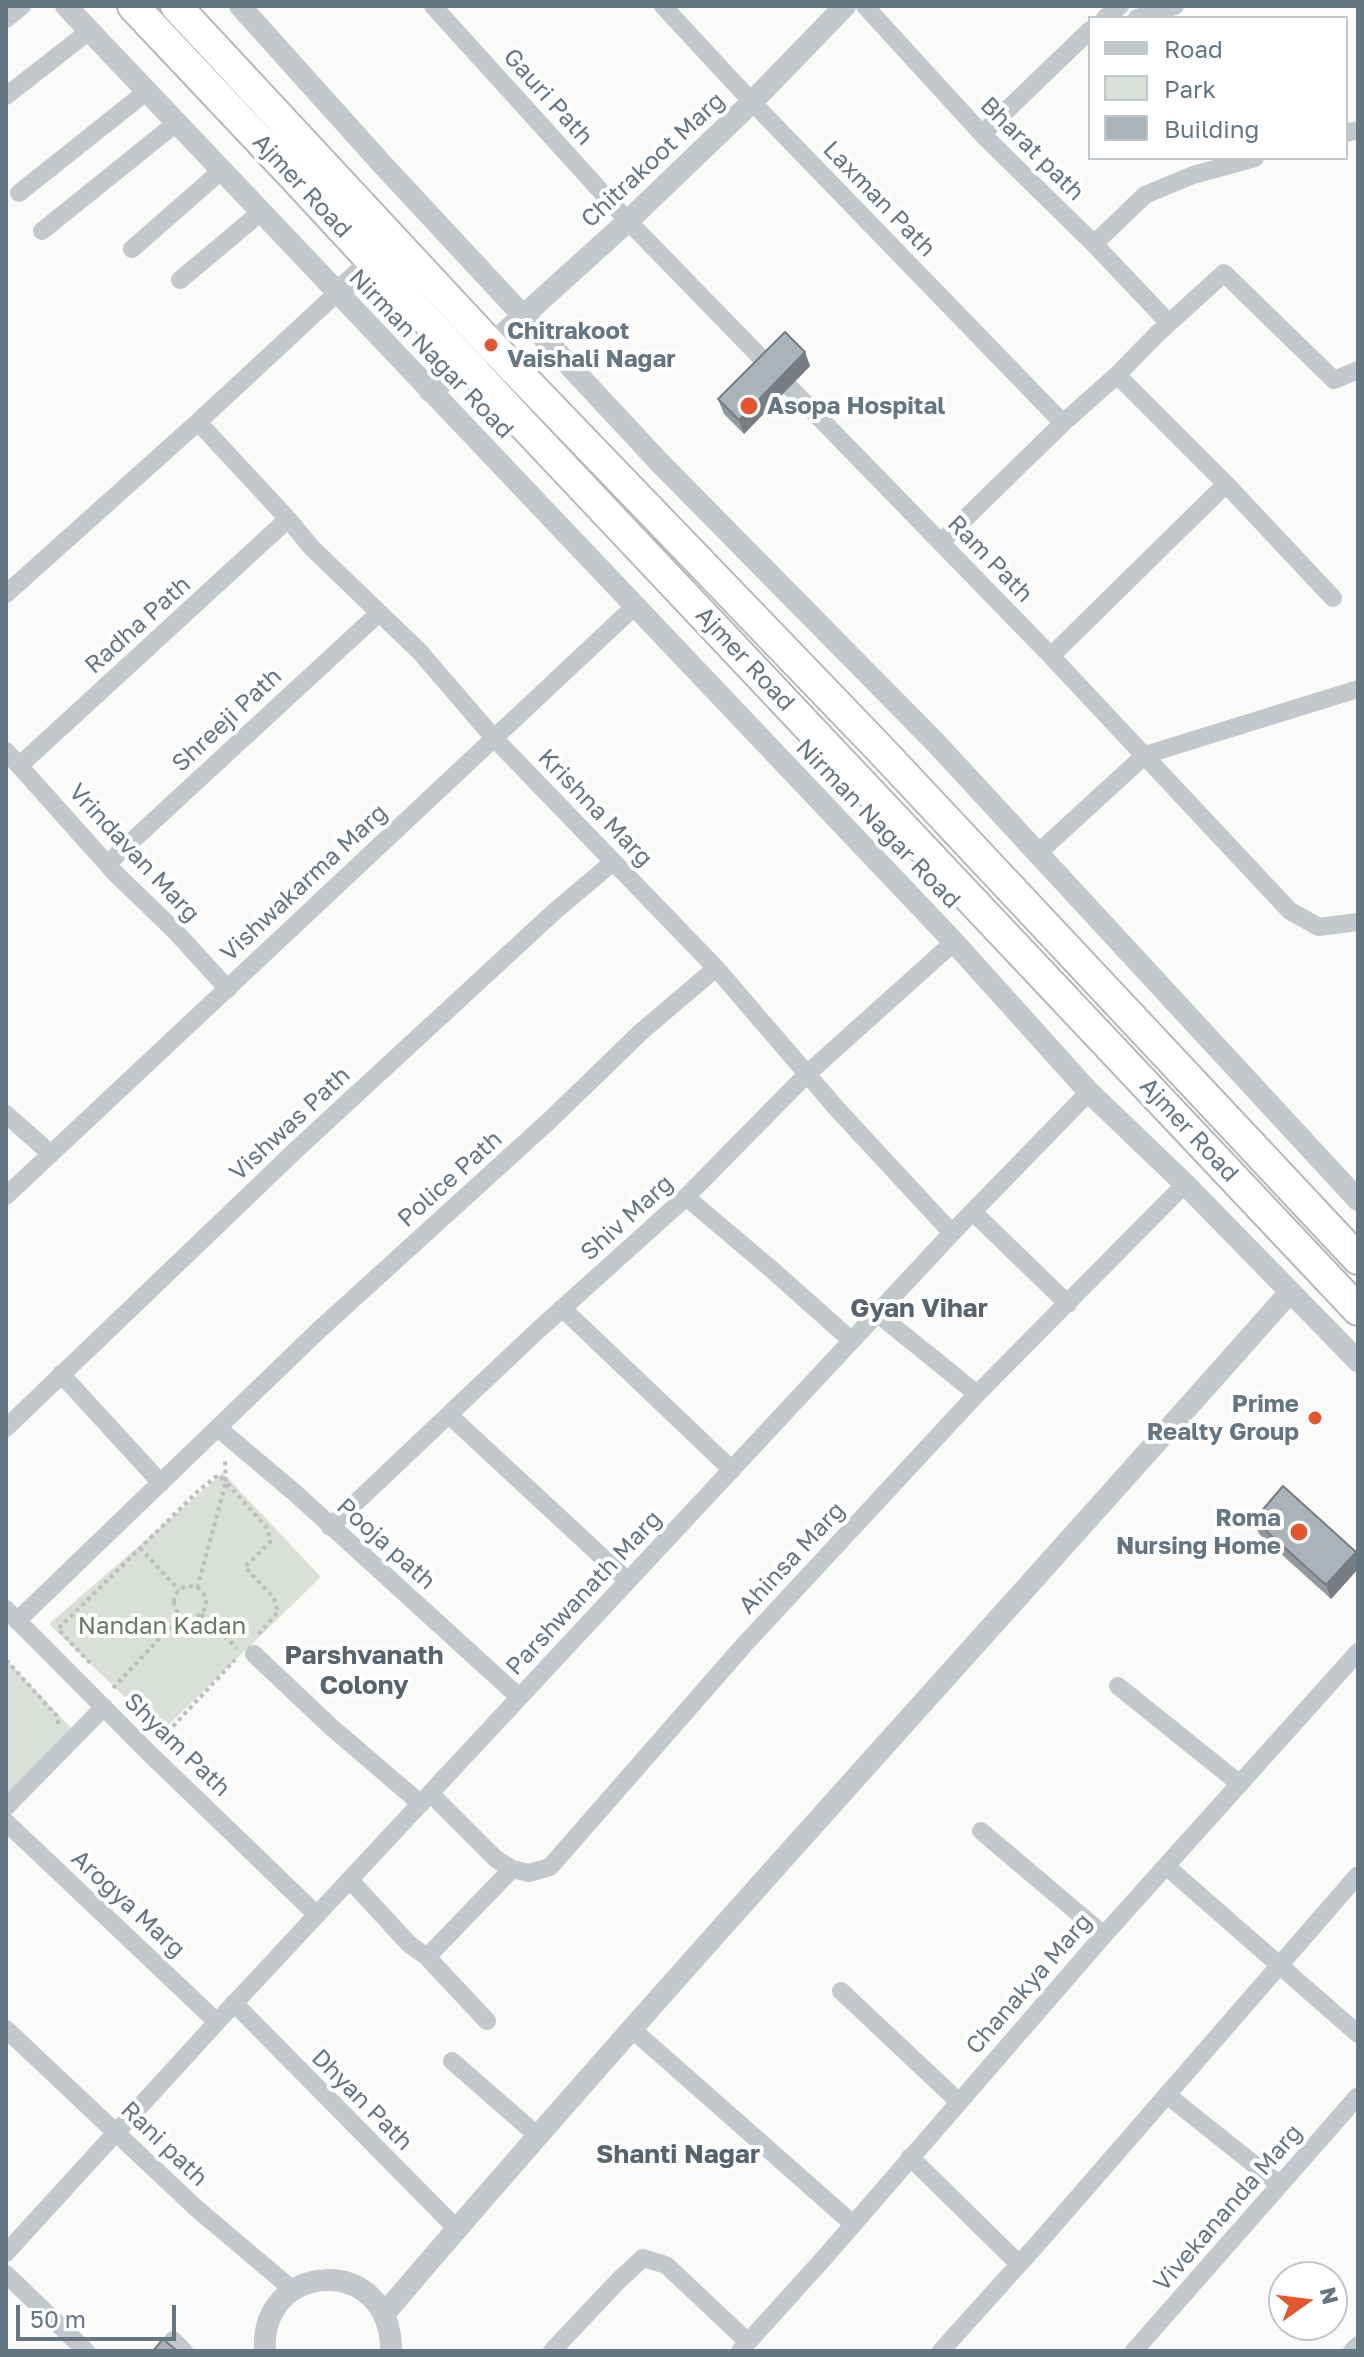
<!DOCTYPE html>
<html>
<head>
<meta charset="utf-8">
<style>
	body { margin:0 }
	#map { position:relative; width:1364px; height:2357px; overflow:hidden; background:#fafaf8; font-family:"Golos Text",sans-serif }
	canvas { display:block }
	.frame { position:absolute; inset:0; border:8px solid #657683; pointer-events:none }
	.legend { position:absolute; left:1088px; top:16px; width:260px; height:144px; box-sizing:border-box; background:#fff; border:2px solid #c1c8cd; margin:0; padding:10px 14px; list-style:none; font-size:24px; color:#657683 }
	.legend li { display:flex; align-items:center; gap:16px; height:40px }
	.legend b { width:40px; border:2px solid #c1c8cd }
	.north { position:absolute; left:1268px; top:2261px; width:80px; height:80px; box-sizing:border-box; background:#fff; border:2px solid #c1c8cd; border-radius:50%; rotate:76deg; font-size:22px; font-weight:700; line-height:32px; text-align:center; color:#657683 }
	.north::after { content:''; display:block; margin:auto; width:28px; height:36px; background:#e4572e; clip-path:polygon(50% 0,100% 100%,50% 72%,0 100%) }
	.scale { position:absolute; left:16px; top:2305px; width:160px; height:36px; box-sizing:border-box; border:4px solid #657683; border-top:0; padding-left:10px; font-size:24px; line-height:28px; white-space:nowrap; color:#657683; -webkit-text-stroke:6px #fff; paint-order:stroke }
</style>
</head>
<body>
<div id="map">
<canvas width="1364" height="2357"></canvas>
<div class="frame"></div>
<ul class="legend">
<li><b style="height:10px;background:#c3c8cc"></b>Road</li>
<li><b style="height:22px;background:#dadfd7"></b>Park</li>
<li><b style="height:22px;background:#aab3b9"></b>Building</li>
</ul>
<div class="north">N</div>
<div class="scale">50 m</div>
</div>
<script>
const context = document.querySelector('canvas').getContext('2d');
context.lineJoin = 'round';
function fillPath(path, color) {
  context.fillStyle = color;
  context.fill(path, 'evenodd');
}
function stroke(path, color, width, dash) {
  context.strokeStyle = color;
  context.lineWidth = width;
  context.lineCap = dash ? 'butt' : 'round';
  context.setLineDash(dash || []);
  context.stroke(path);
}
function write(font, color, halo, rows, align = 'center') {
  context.font = font + ' "Golos Text",sans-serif';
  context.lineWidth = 8;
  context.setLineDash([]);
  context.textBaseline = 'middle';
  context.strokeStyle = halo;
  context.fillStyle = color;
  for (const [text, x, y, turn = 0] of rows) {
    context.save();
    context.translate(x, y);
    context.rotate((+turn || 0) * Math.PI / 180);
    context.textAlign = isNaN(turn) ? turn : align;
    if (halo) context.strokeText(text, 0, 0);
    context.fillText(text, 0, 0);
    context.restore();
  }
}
fillPath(new Path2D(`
	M223 1473 321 1577 161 1732 49 1624Z
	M6 1659 72 1729 6 1797Z`), '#dadfd7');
const trunk = new Path2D(`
	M133 6 297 180 520 421 1358 1310
	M176 6 491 345 878 747 1358 1259`);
stroke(trunk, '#b4b9bd', 34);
stroke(new Path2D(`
	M140 1548 179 1590
	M174 1602a16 16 0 1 1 32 0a16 16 0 1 1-32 0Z
	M197 1588 226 1482 268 1529 270 1542 245 1567 274 1598 278 1612 257 1636
	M201 1614 237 1648
	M6 1660 58 1717V1725
	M90 1663 58 1629 197 1492 218 1475 226 1482 225 1459
	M113 1688 181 1616
	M162 1738 235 1660`), '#bbbfc2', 4, [4, 4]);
stroke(new Path2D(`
	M433 6 628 221 1051 656 1290 911 1319 927 1358 922
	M663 6 752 102 1063 423
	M865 6 982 134 1094 244 1169 323
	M1105 18 1120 6
	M1137 18 1175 6
	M6 19 22 6
	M6 96 88 32
	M1346 133 1358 130
	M982 134 1090 30
	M19 193 146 92
	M42 231 175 124
	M1094 244 1145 195 1193 175 1255 158
	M132 249 222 170
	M180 280 261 212
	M198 422 288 519 312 548 420 652 493 737 716 968 838 1110 952 1233
	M1226 484 1333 598
	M941 542 1063 423 1117 375 1157 334 1224 273 1334 380 1358 370
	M6 594 198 422 337 293
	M1051 656 1226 484 1117 375
	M6 751 115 873 174 930 228 989
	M20 765 288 519
	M1038 853 1145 755 1358 689
	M107 864 379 613
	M6 1114 51 1154
	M6 1196 635 606
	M686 1197 770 1268 852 1341
	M973 1212 1068 1304
	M562 1308 732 1470
	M878 1314 977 1394
	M61 1374 161 1483
	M449 1415 628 1581
	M6 1428 297 1149 554 912 613 862
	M218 1428 295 1493 519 1697
	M330 1527 535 1333 686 1197 807 1074 954 942
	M6 1609 149 1753 317 1915
	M17 1621 319 1330 550 1120 642 1031 716 968
	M254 1654 330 1726 421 1804
	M1118 1686 1240 1784
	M430 1793 496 1859 512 1869 529 1873 550 1867 744 1645 977 1394 1185 1184
	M6 1807 104 1707
	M6 1822 217 2022
	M981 1831 1104 1935
	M1166 1866 1358 2034
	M350 1880 409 1944 427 1957 512 1869
	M427 1957 487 2021
	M841 1991 958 2101
	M234 2003 457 2229
	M6 2029 196 2208 293 2290
	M633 2030 853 2224
	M452 2061 538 2136
	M1167 2095 1280 2185
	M910 2157 1019 2264
	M6 2253 217 2022 952 1233 1089 1092
	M6 2274 86 2351
	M173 2340 184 2351
	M552 2351 619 2280 643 2258 666 2265 748 2342
	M740 2351 825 2257 1104 1935 1358 1652
	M941 2351 1040 2241 1358 1875
	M1134 2351 1358 2096
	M1352 2351 1358 2345`), '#c3c8cc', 18);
stroke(new Path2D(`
	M66 6 954 942 1089 1092 1185 1184 1358 1361
	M240 6 382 164 660 463 935 742 1358 1200
	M337 293 372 261
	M430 391 480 355 628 221 752 102 845 6
	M385 2313C680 1967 989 1633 1290 1292
	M265 2351C259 2260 392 2253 391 2351`), '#c3c8cc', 22);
stroke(trunk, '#fff', 30);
fillPath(new Path2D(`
	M805 352 810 366 744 434 724 414 718 399Z
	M1254 1520 1358 1558V1569L1331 1599 1259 1534Z`), '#929a9f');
fillPath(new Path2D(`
	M805 352 810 366 744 434 739 420Z
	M1356 1552 1358 1558V1569L1331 1599 1326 1585Z`), '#777d82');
const building = new Path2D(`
	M785 332 805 352 739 420 718 399Z
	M1283 1486 1356 1552 1326 1585 1254 1520Z
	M163 2339 177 2351H153Z`);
fillPath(building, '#aab3b9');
stroke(building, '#777d82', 2);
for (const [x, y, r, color] of [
	[491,345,8,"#e4572e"],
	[749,406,10,"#e4572e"],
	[1315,1418,8,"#e4572e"],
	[1299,1532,10,"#e4572e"]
]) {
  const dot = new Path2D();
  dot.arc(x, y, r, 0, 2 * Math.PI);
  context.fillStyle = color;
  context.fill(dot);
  stroke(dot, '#fff', 3);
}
write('24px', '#657683', '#fff', [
	["Gauri Path",548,97,48],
	["Bharat path",1032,149,45],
	["Chitrakoot Marg",653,160,-43],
	["Ajmer Road",302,186,47],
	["Laxman Path",879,199,46],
	["Nirman Nagar Road",431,354,46],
	["Ram Path",990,559,46],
	["Radha Path",138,625,-42],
	["Ajmer Road",745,659,47],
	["Shreeji Path",227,720,-43],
	["Krishna Marg",595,808,46],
	["Nirman Nagar Road",878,824,46],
	["Vrindavan Marg",134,853,47],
	["Vishwakarma Marg",304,883,-43],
	["Vishwas Path",290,1124,-43],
	["Ajmer Road",1189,1130,47],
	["Police Path",450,1179,-42],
	["Shiv Marg",627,1218,-42],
	["Pooja path",386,1544,42],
	["Ahinsa Marg",792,1558,-47],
	["Parshwanath Marg",584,1593,-47],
	["Shyam Path",177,1745,44],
	["Arogya Marg",128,1904,43],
	["Chanakya Marg",1029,1984,-49],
	["Dhyan Path",362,2100,45],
	["Rani path",164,2144,44],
	["Vivekananda Marg",1228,2208,-49]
]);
write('bold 24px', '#657683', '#fff', [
	["Chitrakoot",507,331],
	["Vaishali Nagar",507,359],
	["Asopa Hospital",767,406],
	["Prime",1299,1404,"right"],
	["Realty Group",1299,1432,"right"],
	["Roma",1281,1518,"right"],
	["Nursing Home",1281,1546,"right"]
], 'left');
write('24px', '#687a64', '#fff', [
	["Nandan Kadan",162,1626]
]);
write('bold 26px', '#57646e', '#fff', [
	["Gyan Vihar",919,1309],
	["Parshvanath",364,1656],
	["Colony",364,1686],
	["Shanti Nagar",678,2155]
]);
</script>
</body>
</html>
